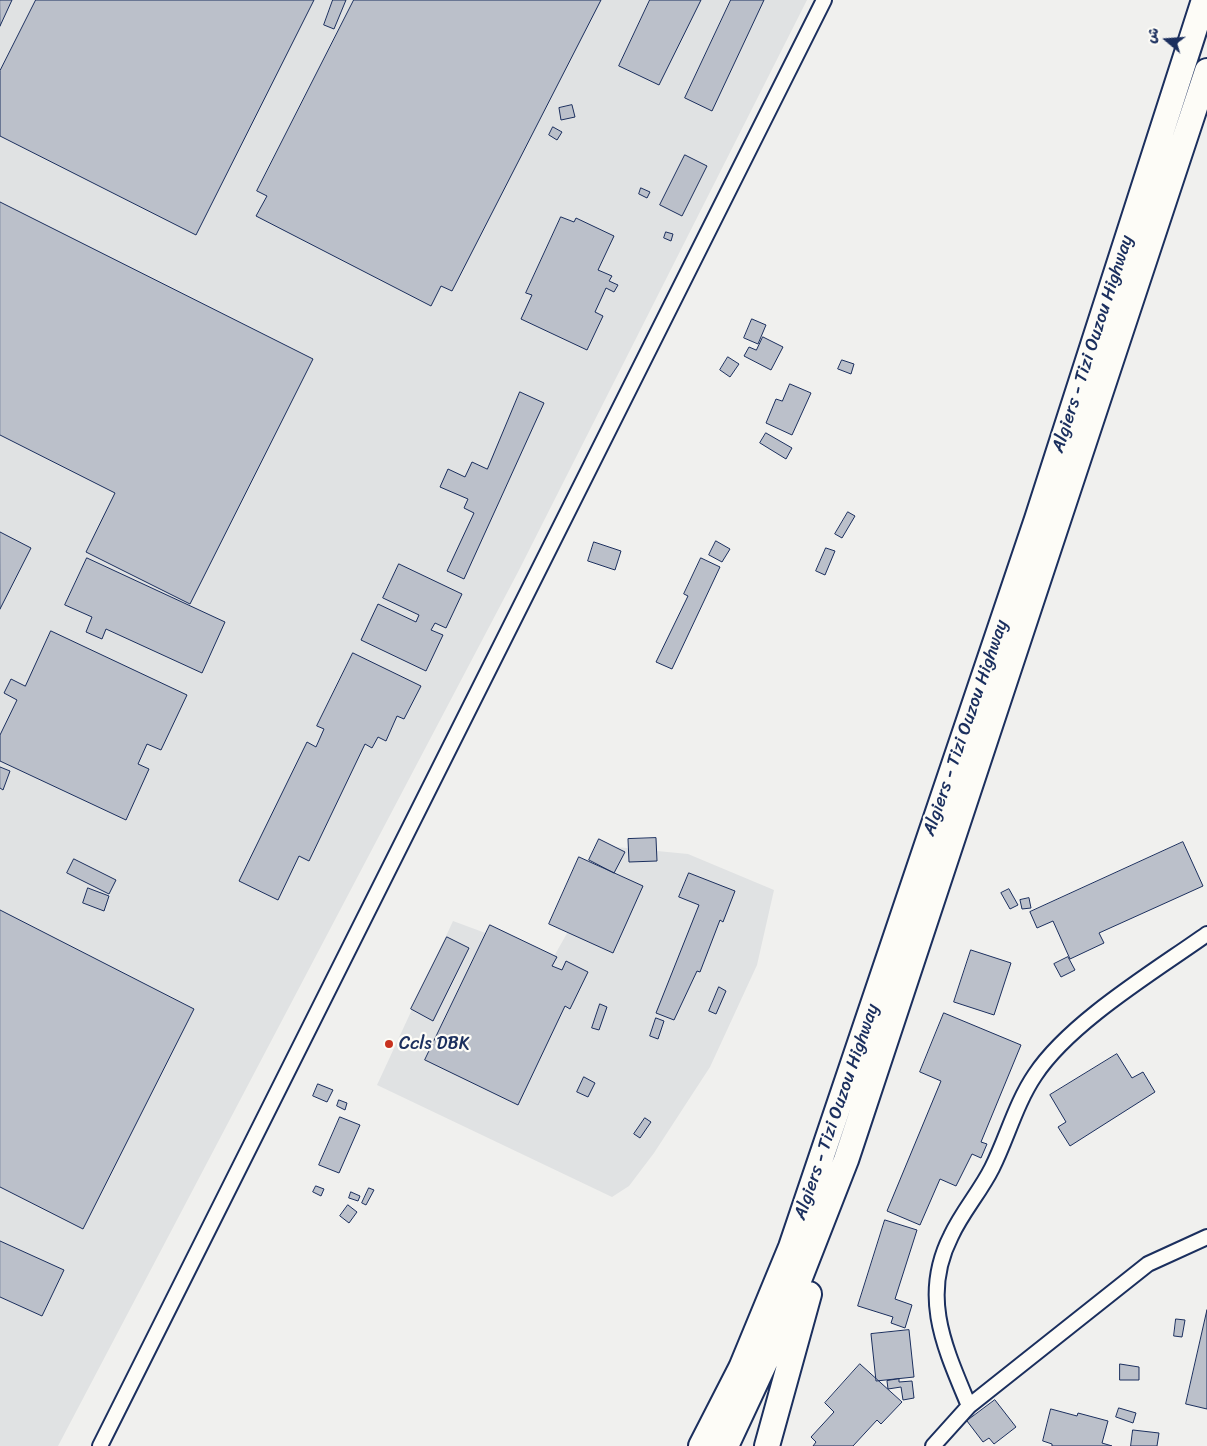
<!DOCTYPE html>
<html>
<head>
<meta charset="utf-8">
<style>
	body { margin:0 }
	#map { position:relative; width:1207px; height:1446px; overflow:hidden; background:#f0f0ee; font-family:Sriracha,"Playpen Sans Arabic",sans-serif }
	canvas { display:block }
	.north { position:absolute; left:1142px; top:15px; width:50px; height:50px; -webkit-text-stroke:4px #fdfcf7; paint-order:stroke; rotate:288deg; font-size:14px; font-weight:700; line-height:20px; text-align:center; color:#1b2f5e }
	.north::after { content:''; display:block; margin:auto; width:18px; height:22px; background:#1b2f5e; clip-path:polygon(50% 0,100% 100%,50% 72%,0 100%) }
</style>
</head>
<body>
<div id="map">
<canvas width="1207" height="1446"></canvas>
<div class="north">ش</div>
</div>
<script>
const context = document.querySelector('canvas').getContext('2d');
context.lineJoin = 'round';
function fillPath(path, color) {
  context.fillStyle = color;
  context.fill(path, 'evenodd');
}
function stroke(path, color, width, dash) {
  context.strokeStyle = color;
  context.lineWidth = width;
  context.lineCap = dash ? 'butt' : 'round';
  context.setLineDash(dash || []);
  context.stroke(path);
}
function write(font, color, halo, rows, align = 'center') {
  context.font = font + ' Sriracha,sans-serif';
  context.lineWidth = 4.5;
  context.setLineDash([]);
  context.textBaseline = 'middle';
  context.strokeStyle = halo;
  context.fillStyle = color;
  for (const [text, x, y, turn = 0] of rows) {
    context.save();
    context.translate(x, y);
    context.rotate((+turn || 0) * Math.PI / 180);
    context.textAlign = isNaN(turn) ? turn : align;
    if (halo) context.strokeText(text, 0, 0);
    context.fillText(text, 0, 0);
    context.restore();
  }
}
fillPath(new Path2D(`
	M0 0H807L518 572 58 1446H0Z
	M616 847 688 854 774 890 757 965 710 1067 654 1153 629 1186 612 1197 377 1085 453 921 553 958Z`), '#e0e2e3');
const building = new Path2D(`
	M0 0H12L0 26Z
	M36 0H314L196 235 0 136V71Z
	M333 0H346L334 29 324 25Z
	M354 0H601L452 291 441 286 431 306 256 216 267 196 257 191Z
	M650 0H701L659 85 619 66Z
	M731 0H764L712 111 685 98Z
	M572 105 575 117 561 120 559 108Z
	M553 127 562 132 557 140 549 135Z
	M685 155 707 166 682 216 660 205Z
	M641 188 650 192 647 198 639 194Z
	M0 202 313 359 190 604 86 552 115 493 0 435Z
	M561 217 574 222 576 218 614 236 598 270 612 276 609 281 618 285 614 292 606 288 595 312 603 316 587 350 521 319 532 295 526 293Z
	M666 232 673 234 671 241 664 238Z
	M752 319 766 325 758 344 744 338Z
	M763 337 783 347 771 370 744 356 749 347 756 350Z
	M728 357 739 364 730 377 720 370Z
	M842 360 854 364 851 374 838 369Z
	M790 384 811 393 792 435 766 423 776 399 782 401Z
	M520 392 544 403 464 579 447 571 474 513 464 508 468 499 440 487 448 469 465 477 472 462 487 469Z
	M766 433 792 448 786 459 760 443Z
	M848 512 855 516 842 538 835 534Z
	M0 532 31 548 0 609Z
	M716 541 730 549 722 562 709 555Z
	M594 542 621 551 615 570 588 561Z
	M826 548 835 551 825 575 816 571Z
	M87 558 225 622 202 673 106 629 102 639 86 632 92 617 65 605Z
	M701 558 720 567 672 669 656 662 688 596 684 594Z
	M399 564 462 594 446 628 435 623 431 630 443 635 426 671 361 640 378 604 416 622 419 615 383 598Z
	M51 631 187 695 161 750 147 744 138 764 149 769 126 820 0 761V735L17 700 4 693 11 679 25 686Z
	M353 653 421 686 404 719 397 716 386 741 378 737 372 748 365 744 309 861 299 856 278 900 239 881 307 742 316 747 324 729 317 726Z
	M0 767 10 771 3 790 0 788Z
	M656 838 657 861 629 862 628 839Z
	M599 839 625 852 614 873 589 860Z
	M1183 842 1203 886 1099 933 1104 943 1070 959 1053 921 1037 928 1030 912Z
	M579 857 643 886 613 953 549 924Z
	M74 859 116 880 109 894 67 873Z
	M689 873 735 891 723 922 720 920 700 972 697 971 674 1020 656 1013 699 905 679 897Z
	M88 888 109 896 104 911 83 903Z
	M1009 889 1018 905 1010 909 1001 893Z
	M1029 898 1031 908 1022 909 1020 900Z
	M0 910 194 1009 83 1229 0 1187Z
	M490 925 557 957 552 966 562 970 566 961 588 972 570 1009 565 1006 518 1105 425 1060Z
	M447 937 469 948 433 1021 411 1009Z
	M971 950 1011 963 994 1015 954 1002Z
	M1068 957 1075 970 1061 977 1054 964Z
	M719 987 726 991 716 1014 709 1011Z
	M600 1004 607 1007 599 1030 592 1028Z
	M944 1013 1021 1045 981 1142 987 1144 981 1158 972 1154 956 1186 940 1179 920 1225 887 1211 941 1081 920 1072Z
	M656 1018 664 1021 658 1039 650 1036Z
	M1117 1054 1132 1078 1143 1072 1155 1092 1070 1146 1058 1127 1066 1122 1050 1095Z
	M584 1077 595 1083 588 1097 577 1092Z
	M318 1084 333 1090 327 1102 313 1096Z
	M339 1100 347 1103 345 1110 337 1106Z
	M340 1117 360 1125 339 1173 319 1165Z
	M645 1118 651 1122 640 1138 634 1134Z
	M316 1186 324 1189 321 1196 313 1192Z
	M369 1188 374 1190 366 1205 362 1203Z
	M351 1192 360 1196 358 1201 349 1198Z
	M348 1205 357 1212 349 1223 340 1216Z
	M885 1220 917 1230 895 1299 912 1305 905 1328 891 1323 893 1317 858 1306Z
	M0 1241 64 1270 42 1316 0 1297Z
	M1207 1310V1409L1186 1404Z
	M1176 1319 1185 1320 1182 1337 1174 1336Z
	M909 1330 914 1377 876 1381 871 1334Z
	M860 1364 902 1402 881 1424 877 1420 853 1446H813L816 1442 811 1437 834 1412 825 1403Z
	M1120 1364 1139 1367V1380H1120Z
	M899 1379V1382L912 1381 914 1398 903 1400 901 1387 888 1389 887 1381Z
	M995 1400 1016 1427 994 1444 989 1438 983 1442 967 1421Z
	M1119 1408 1136 1413 1133 1423 1116 1417Z
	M1051 1409 1077 1416 1078 1413 1108 1421 1102 1443 1112 1446H1052V1444L1043 1441Z
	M1133 1430 1159 1433 1157 1446H1131Z`);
fillPath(building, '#bbc0ca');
stroke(building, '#1b2f5e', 1);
const minor = new Path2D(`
	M969 1406C945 1348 920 1297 951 1236 962 1212 980 1192 992 1168 1007 1138 1016 1103 1035 1075 1070 1022 1155 971 1207 934
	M100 1446 824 0
	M933 1446 969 1406 1148 1264 1207 1237`);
const trunk = new Path2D(`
	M701 1446 741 1368 791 1247 1037 519 1204 0
	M726 1446 776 1339 846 1160 1207 71
	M767 1446 809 1294`);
stroke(minor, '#1b2f5e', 18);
stroke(trunk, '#1b2f5e', 28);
stroke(minor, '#fdfcf7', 14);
stroke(trunk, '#fdfcf7', 24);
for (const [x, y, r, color] of [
	[389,1044,5,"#c8321e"]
]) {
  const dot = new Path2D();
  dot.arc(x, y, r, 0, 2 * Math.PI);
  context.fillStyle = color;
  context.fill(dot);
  stroke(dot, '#fdfcf7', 2);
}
write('18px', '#1b2f5e', '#fdfcf7', [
	["Algiers - Tizi Ouzou Highway",1093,344,-72],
	["Algiers - Tizi Ouzou Highway",966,728,-71],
	["Algiers - Tizi Ouzou Highway",837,1112,-71]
]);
write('18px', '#1b2f5e', '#fdfcf7', [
	["Ccls DBK",399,1044]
], 'left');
</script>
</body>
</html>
